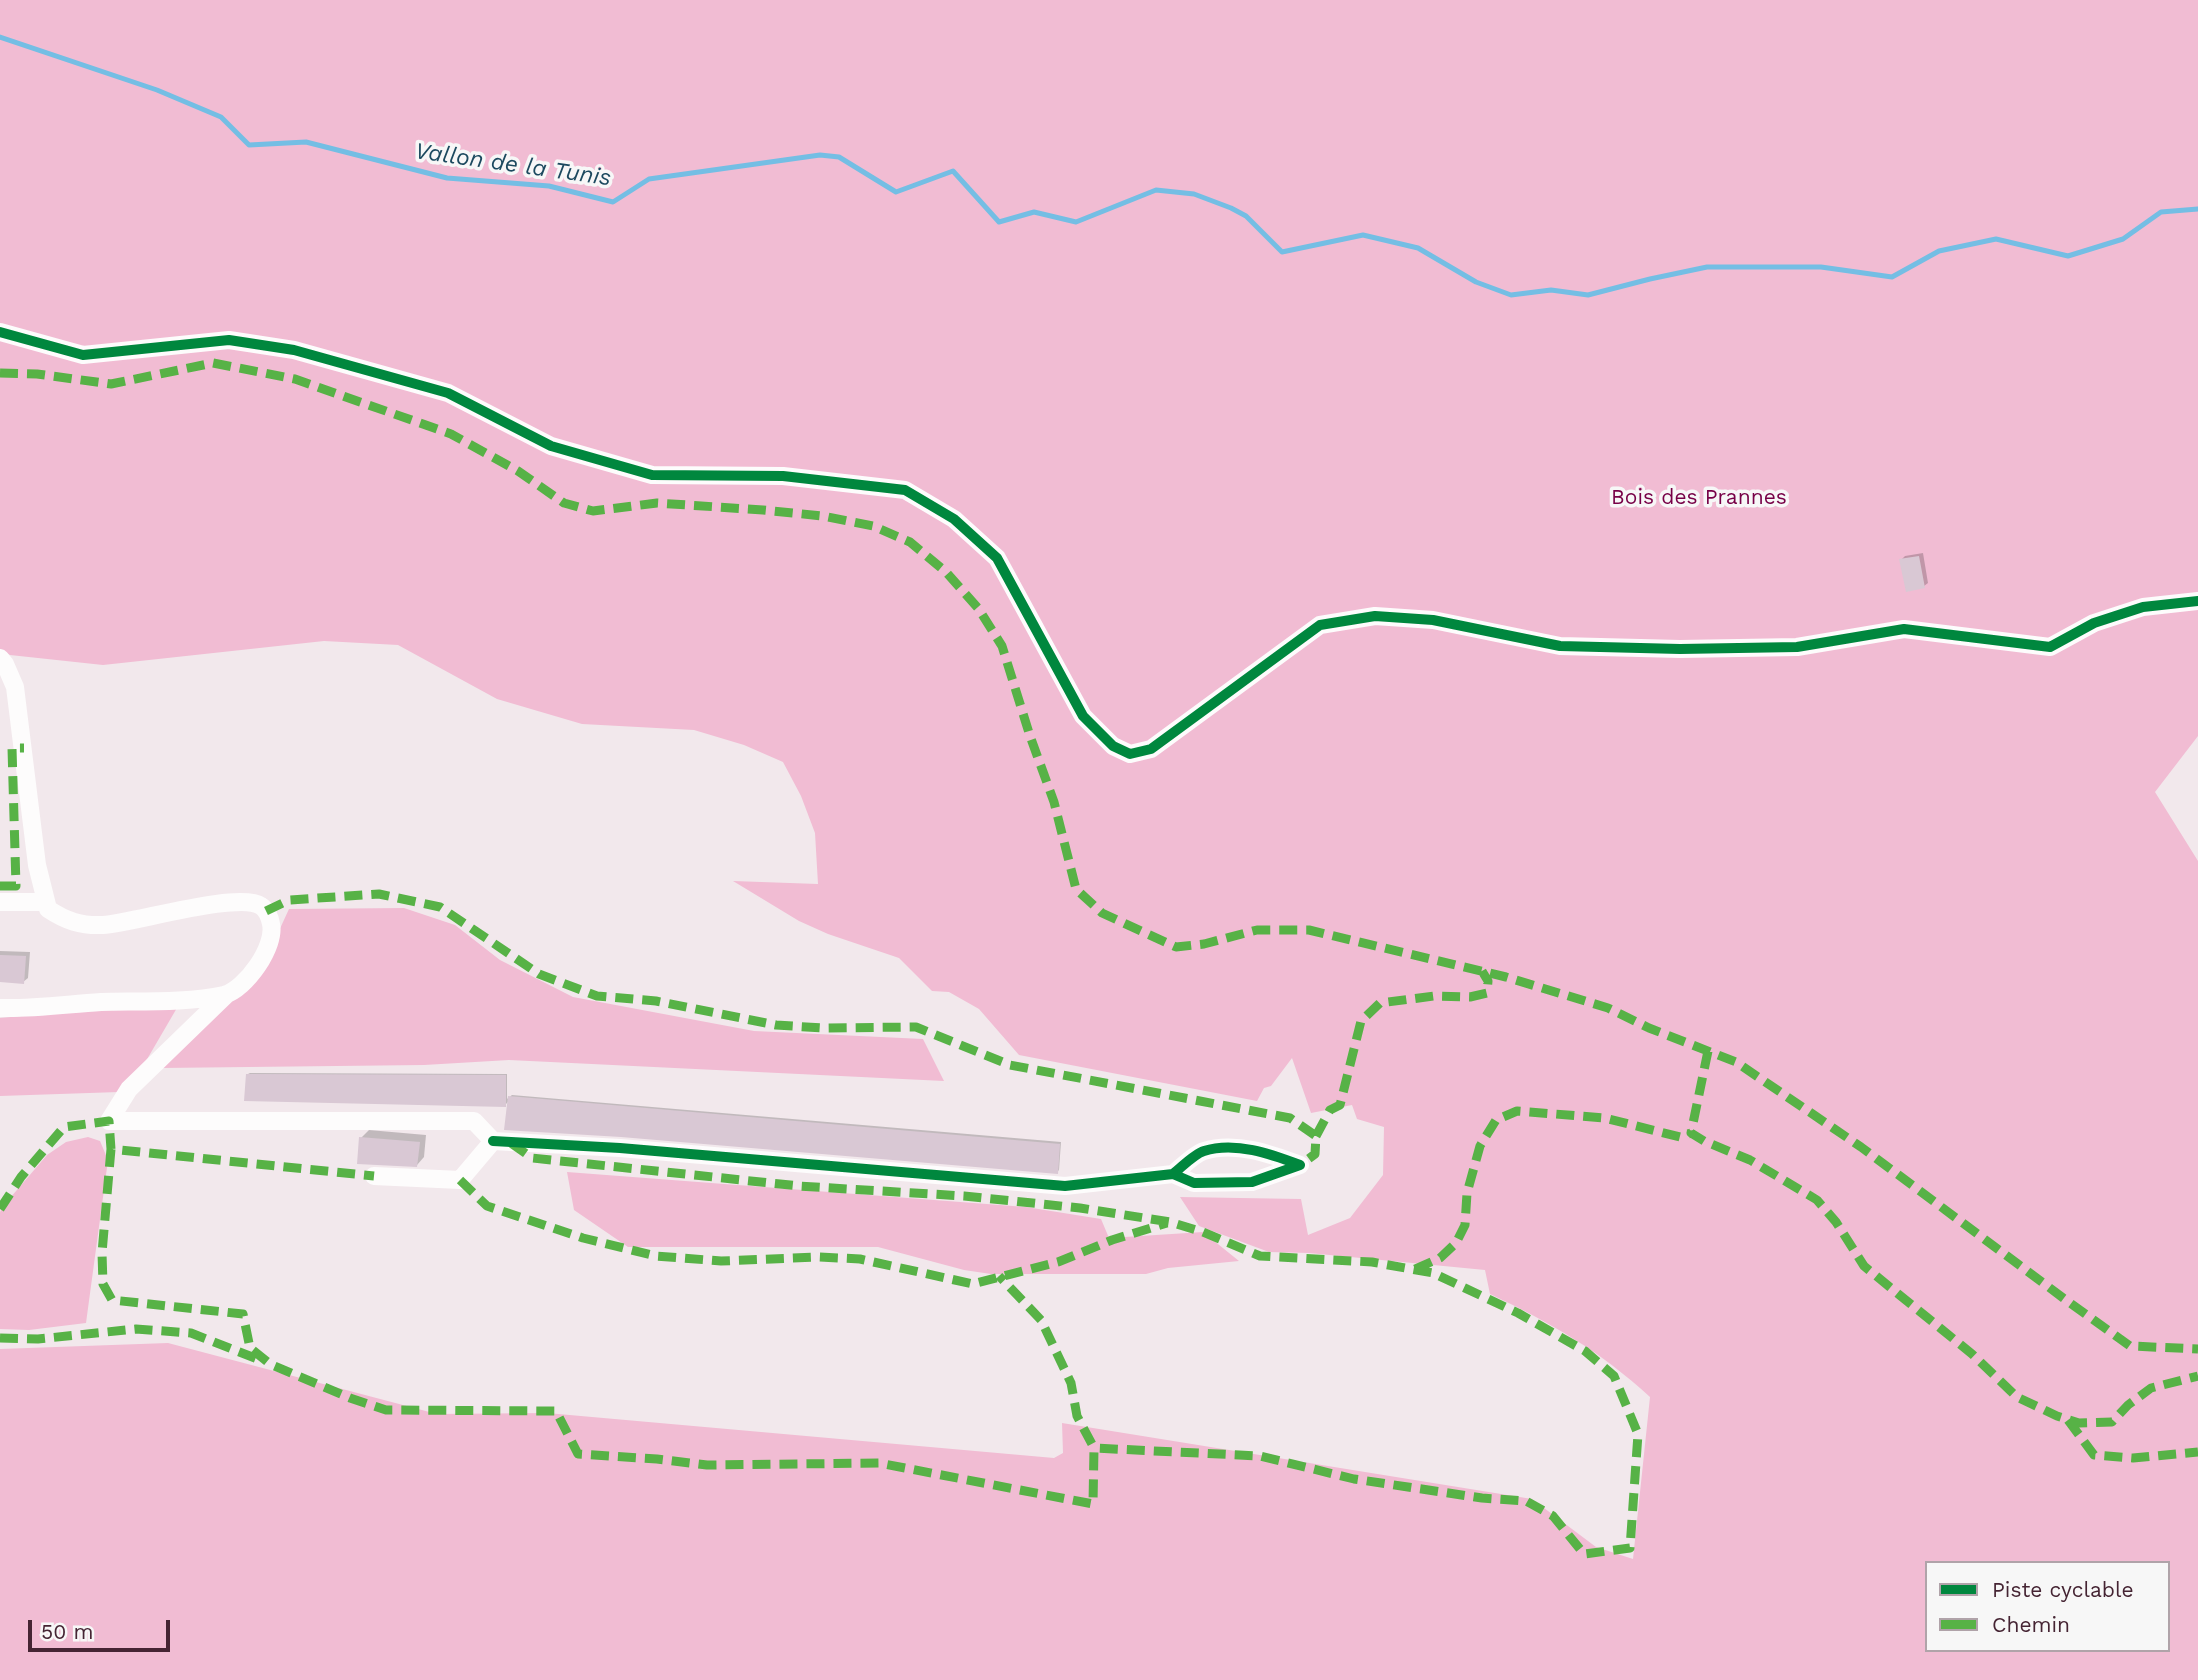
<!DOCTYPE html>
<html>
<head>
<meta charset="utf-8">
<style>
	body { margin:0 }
	#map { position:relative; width:2198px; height:1680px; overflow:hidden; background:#f2e8ec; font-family:"Work Sans",sans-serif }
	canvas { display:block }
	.legend { position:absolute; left:1925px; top:1561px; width:245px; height:91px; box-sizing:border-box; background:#f7f7f7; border:2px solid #b0a3a9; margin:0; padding:9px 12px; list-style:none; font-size:21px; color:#452433 }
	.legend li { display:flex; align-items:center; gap:14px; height:35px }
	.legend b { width:35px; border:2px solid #b0a3a9 }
	.scale { position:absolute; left:28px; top:1620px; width:142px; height:32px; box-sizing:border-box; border:4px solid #452433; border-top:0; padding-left:9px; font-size:21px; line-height:24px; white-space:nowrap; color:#452433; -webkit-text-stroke:5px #f7f7f7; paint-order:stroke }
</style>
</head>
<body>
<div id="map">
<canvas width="2198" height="1680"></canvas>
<ul class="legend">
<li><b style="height:9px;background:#00873e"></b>Piste cyclable</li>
<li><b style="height:9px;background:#57b246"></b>Chemin</li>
</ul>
<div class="scale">50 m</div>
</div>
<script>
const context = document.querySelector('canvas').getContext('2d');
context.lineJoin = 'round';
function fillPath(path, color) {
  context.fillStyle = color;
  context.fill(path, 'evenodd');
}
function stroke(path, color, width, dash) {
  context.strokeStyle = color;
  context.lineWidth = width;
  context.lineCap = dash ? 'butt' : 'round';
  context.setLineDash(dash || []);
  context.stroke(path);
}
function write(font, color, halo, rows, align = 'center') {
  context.font = font + ' "Work Sans",sans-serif';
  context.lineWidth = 7;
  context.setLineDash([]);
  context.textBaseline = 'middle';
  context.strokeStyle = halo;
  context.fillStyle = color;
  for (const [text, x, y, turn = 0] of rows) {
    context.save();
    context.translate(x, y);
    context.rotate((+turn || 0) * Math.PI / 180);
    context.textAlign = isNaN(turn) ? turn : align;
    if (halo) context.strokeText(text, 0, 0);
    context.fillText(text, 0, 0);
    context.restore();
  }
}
fillPath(new Path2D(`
	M0 0H2198V736L2155 792 2198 861V1680H0V1349L168 1343 437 1414 547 1413 1054 1458 1063 1453 1062 1423 1532 1499 1596 1547 1633 1559 1650 1397C1600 1351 1551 1323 1490 1294L1485 1270 1309 1253 1269 1252 1199 1226 1180 1197 1301 1199 1308 1235 1350 1218 1383 1175 1384 1127 1357 1119 1352 1105 1311 1113 1292 1058 1271 1086 1264 1088 1257 1101 1019 1055 979 1009 949 992 932 991 899 958 828 934 799 921 733 881 818 884 815 833 801 796 783 762 744 745 694 730 582 724 497 699 398 645 324 641 103 665 10 655 0 649ZM1927 1563H2168V1650H1927Z
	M404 908 455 925 500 960 573 997 754 1031 923 1039 944 1081 509 1060 424 1065 161 1068 260 972 289 909Z
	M181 1001 139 1073 119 1092 0 1096V1018Z
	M88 1137 100 1141 108 1160 86 1323 29 1330 0 1329V1212L4 1205 47 1155 66 1142Z
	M567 1172 1026 1207 1101 1219 1109 1238 1203 1232 1239 1261 1168 1268 1146 1274H991L964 1270 878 1247H628L574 1210Z`), '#f1bcd3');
fillPath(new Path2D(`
	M1923 553 1928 583 1924 586 1901 560 1905 556Z
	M0 951 30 952 28 978 23 982 0 981Z
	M250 1073 507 1074V1099L512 1095 1061 1142 1059 1170 1057 1172 509 1101 505 1105 248 1074Z
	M369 1130 426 1135 424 1157 417 1165 361 1138Z`), '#0003');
stroke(new Path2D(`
	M0 37 157 90 221 117 249 145 306 142 447 178 549 186 613 202 649 179 820 155 839 157 896 192 953 171 999 222 1034 212 1076 222 1156 190 1194 194 1231 208 1246 216 1282 252 1363 235 1418 248 1476 282 1511 295 1551 290 1588 295 1650 279 1707 267H1821L1892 277 1939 251 1996 239 2068 256 2123 239 2161 212 2198 209`), '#74bee4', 5);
fillPath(new Path2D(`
	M1919 556 1925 588 1906 592 1899 559Z
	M0 955 26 956 24 984 0 982Z
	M246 1074 506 1075V1107L244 1101Z
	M508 1096 1060 1144 1058 1174 621 1137 504 1130Z
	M359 1137 420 1142 417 1167 357 1164Z`), '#d9c8d4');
stroke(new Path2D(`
	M0 332 83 355 229 340 294 350 448 393 551 446 652 475 783 476 905 490 954 519 997 558 1083 716 1113 746 1130 754 1151 749 1320 625 1375 616 1433 620 1560 646 1680 649 1797 647 1904 629 2050 647 2094 623 2143 607 2198 601
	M0 658 5 664 15 687 37 865 48 909C66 921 81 926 103 925 134 923 239 891 261 906 266 909 270 917 271 924 276 946 246 989 224 995 189 1003 138 1001 101 1002 68 1004 34 1009 0 1008
	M0 902H45
	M227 994 129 1089 109 1121H474L493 1141 460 1180 374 1176
	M493 1141 620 1148 1065 1186 1173 1174 1194 1183 1252 1182 1300 1165C1271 1154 1235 1141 1204 1151 1194 1154 1182 1167 1173 1174`), '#fdfcfc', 18);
stroke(new Path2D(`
	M0 373 37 374 111 384 213 363 295 379 451 434 518 471 564 503 593 511 657 503 763 510 823 516 873 526 910 542 946 572 978 608 1002 646 1030 736 1054 802 1076 889 1102 913 1176 947 1204 944 1257 930H1309L1506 977 1608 1008 1649 1028 1736 1062 1861 1147 2066 1300 2130 1346 2198 1349
	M0 886H16L12 748H24
	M266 911 289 900 379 894 440 907 539 974 597 996 656 1001 776 1025 823 1028 916 1027 1010 1065 1290 1118 1316 1136 1315 1154 1300 1165
	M1708 1051 1691 1133 1704 1141 1750 1160 1817 1200 1836 1222 1864 1266 1972 1354 2017 1397 2057 1416 2079 1423 2112 1422 2128 1405 2151 1388 2198 1376
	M1316 1136 1330 1110 1340 1105 1361 1021 1380 1003 1434 996 1470 997 1487 993 1488 981 1482 971
	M511 1143 532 1158 799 1186 964 1196 1080 1208 1170 1222 1203 1232 1260 1256 1372 1262 1433 1273 1518 1313 1585 1351 1614 1376 1638 1434 1630 1548 1584 1554 1553 1516 1526 1501 1482 1498 1354 1479 1260 1456 1094 1448
	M111 1149 102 1253 103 1284 112 1300 243 1314 250 1348 270 1364 350 1398 386 1410 556 1411 578 1454 657 1459 707 1465 879 1463 1093 1504 1094 1448 1077 1416 1071 1383 1041 1320 999 1276
	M460 1180 487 1206 583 1238 656 1256 721 1261 819 1257 860 1259 973 1284 1058 1262 1112 1240 1167 1223
	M0 1209 21 1177 64 1127 109 1121 111 1149 374 1176
	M1415 1269 1440 1258 1456 1243 1465 1225 1467 1193 1480 1146 1496 1120 1517 1111 1605 1118 1680 1137 1691 1133
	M0 1338 38 1339 136 1329 191 1333 260 1360
	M2068 1420 2094 1455 2133 1458 2198 1452`), '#57b246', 9, [18, 9]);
stroke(new Path2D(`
	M0 332 83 355 229 340 294 350 448 393 551 446 652 475 783 476 905 490 954 519 997 558 1083 716 1113 746 1130 754 1151 749 1320 625 1375 616 1433 620 1560 646 1680 649 1797 647 1904 629 2050 647 2094 623 2143 607 2198 601
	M493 1141 620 1148 1065 1186 1173 1174 1194 1183 1252 1182 1300 1165C1271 1154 1235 1141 1204 1151 1194 1154 1182 1167 1173 1174`), '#00873e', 10);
write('21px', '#770047', '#f7f7f7', [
	["Bois des Prannes",1699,498]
]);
write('italic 23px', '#1c495f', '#f7f7f7', [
	["Vallon de la Tunis",513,165,8]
]);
</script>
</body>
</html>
